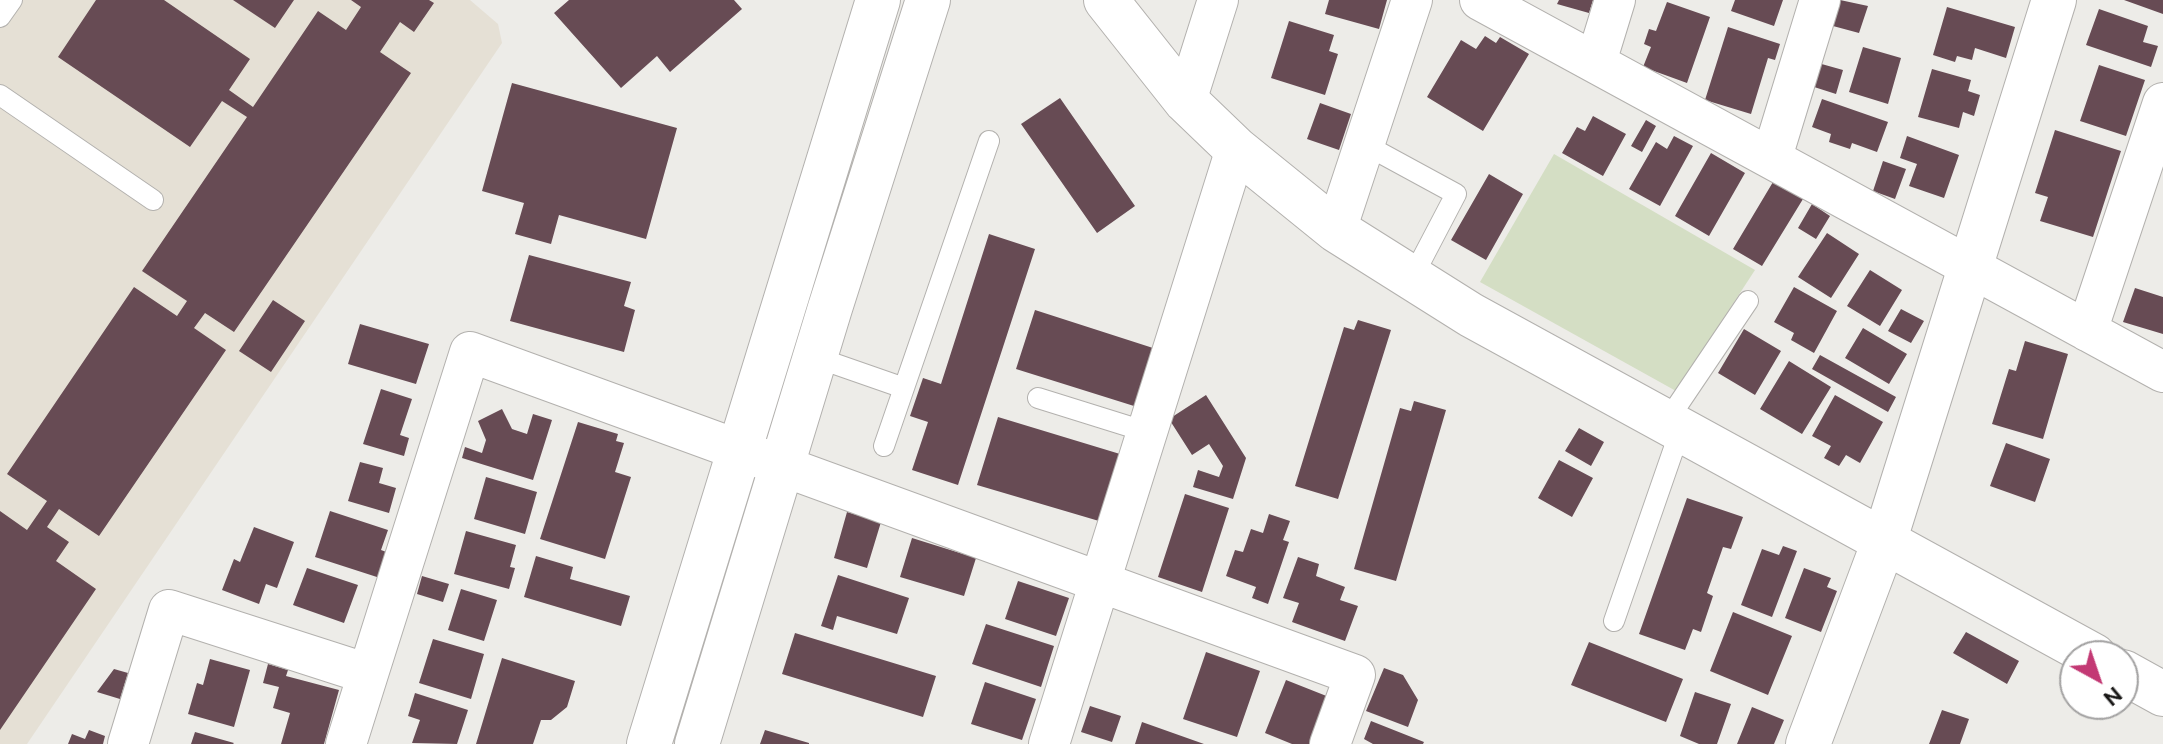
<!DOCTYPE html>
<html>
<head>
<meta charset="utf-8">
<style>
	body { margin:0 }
	#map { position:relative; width:2163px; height:744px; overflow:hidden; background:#edece8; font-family:Ubuntu,sans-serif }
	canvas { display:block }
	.north { position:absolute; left:2059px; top:640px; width:80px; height:80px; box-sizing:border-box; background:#fff; border:2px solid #a3a2a2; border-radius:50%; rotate:140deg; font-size:22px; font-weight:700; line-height:32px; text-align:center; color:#181716 }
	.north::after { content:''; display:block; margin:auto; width:28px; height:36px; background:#c33974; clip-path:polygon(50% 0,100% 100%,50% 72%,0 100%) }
</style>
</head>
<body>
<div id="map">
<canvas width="2163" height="744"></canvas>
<div class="north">N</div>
</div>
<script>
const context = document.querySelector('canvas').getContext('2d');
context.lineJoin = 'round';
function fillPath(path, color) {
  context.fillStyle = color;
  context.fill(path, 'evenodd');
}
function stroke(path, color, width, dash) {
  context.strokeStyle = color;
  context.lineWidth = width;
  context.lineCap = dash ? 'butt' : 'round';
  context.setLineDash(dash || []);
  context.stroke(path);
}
fillPath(new Path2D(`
	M0 0H470L498 24 502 43 27 744H0Z`), '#e5e0d5');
fillPath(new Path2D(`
	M1554 154 1755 270 1676 391 1480 282Z`), '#d4dec4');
fillPath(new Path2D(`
	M96 0H164L250 59 229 90 253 107 318 11 346 30 361 7 351 0H429L434 3 414 32 400 22 380 52 411 73 234 332 205 313 194 328 226 350 99 536 59 509 47 527 69 542 56 561 96 589 0 730V511L27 530 47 501 7 474 134 287 177 316 187 301 142 271 247 117 222 101 190 147 58 57Z
	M233 0H294L275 28Z
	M569 0H734L742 9 670 72 657 56 621 88 554 13Z
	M1329 0H1387L1379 29 1325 14Z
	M1559 0H1593L1589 13 1557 4Z
	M1735 0H1783L1774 26 1731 11Z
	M1840 0 1868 6 1859 33 1833 26Z
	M2124 0H2163V14Z
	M1667 2 1710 17 1687 83 1643 67 1651 47 1644 44 1649 29 1656 31Z
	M1947 7 2015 27 2006 58 1975 48 1972 60 1957 56 1955 62 1933 55Z
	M2099 9 2148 26 2143 42 2158 46 2151 67 2086 45Z
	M1289 21 1334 35 1329 51 1338 54 1325 95 1271 78Z
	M1728 27 1780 44 1775 60 1768 58 1751 114 1705 100Z
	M1485 36 1496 43 1500 37 1529 54 1483 131 1427 97 1461 40 1476 49Z
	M1863 47 1901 58 1888 104 1849 92Z
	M1818 63 1843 70 1836 94 1811 86Z
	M2099 65 2145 80 2126 136 2080 121Z
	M1932 69 1971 80 1968 91 1980 95 1974 116 1963 112 1959 128 1918 117Z
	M512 83 677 128 646 239 559 215 551 244 515 234 524 203 482 191Z
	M1060 98 1135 206 1097 233 1021 124Z
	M1822 99 1888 122 1877 152 1852 143 1850 149 1829 142 1831 134 1812 127Z
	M1320 103 1351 114 1339 150 1307 139Z
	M1593 116 1626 134 1603 176 1562 153 1577 127 1585 131Z
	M1646 120 1656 126 1642 152 1631 146Z
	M2055 130 2121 151 2093 237 2040 221 2048 197 2035 193Z
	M1674 136 1693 146 1660 206 1629 189 1656 142 1667 149Z
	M1907 136 1959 155 1944 198 1909 186 1917 164 1900 158Z
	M1711 153 1745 173 1709 236 1675 216Z
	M1883 161 1906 169 1895 199 1873 191Z
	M1489 174 1523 194 1486 260 1451 240Z
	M1773 182 1803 199 1762 266 1733 249Z
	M1812 204 1830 216 1816 239 1798 228Z
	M1827 233 1859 254 1831 298 1798 277Z
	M989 234 1035 249 958 485 912 470 928 422 910 416 923 378 941 384Z
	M529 255 631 282 624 306 635 310 624 352 510 321Z
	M1870 270 1902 290 1880 326 1847 306Z
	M1794 287 1837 311 1814 353 1791 340 1794 333 1774 322Z
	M2135 288 2163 297V334L2123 322Z
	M273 300 305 321 271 372 239 351Z
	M1901 309 1924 321 1911 343 1888 331Z
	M1035 310 1153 348 1134 406 1016 369Z
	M1358 320 1391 330 1338 499 1295 486 1344 327 1354 330Z
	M360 324 429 344 416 384 348 364Z
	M1863 328 1907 354 1889 384 1845 358Z
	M1744 329 1781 351 1755 395 1718 373Z
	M2025 341 2068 354 2043 439 1992 424 2009 369 2016 371Z
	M1820 355 1896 397 1888 412 1812 369Z
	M1789 361 1831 387 1802 434 1760 409Z
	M381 389 412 399 400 435 409 438 404 456 363 444Z
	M1206 395 1246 458 1233 499 1193 487 1198 470 1219 477 1223 466 1209 444 1192 455 1169 419Z
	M1835 395 1883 422 1860 463 1846 455 1839 466 1824 458 1831 446 1812 436Z
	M1414 401 1446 410 1396 581 1354 569 1400 408 1411 411Z
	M502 409 512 429 527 434 533 414 552 420 533 480 462 458 465 447 482 453 486 440 478 421Z
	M998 417 1120 454 1099 521 977 485Z
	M578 422 618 434 616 441 624 443 615 472 631 477 605 559 540 539Z
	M1579 428 1604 442 1591 466 1565 451Z
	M2006 443 2050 459 2035 502 1990 486Z
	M1559 460 1593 478 1572 517 1538 498Z
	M360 462 383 468 379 483 396 488 389 513 348 501Z
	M486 477 537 492 525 534 474 519Z
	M1185 494 1229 508 1202 592 1158 577Z
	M1687 498 1743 517 1731 549 1723 547 1707 593 1713 596 1701 632 1693 629 1685 650 1639 634Z
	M330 511 388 530 381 550 389 553 380 578 315 557Z
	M847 512 881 522 867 568 834 558Z
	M1269 514 1290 521 1283 540 1289 542 1268 604 1252 598 1256 587 1226 576 1235 550 1243 552 1251 529 1263 533Z
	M254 527 294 542 277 588 266 584 259 604 222 590 234 559 240 562Z
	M466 531 516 545 510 567 515 568 509 589 454 574Z
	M912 538 976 558 964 596 900 577Z
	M1783 546 1797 551 1772 617 1741 605 1762 549 1779 555Z
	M536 556 573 567 570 579 630 596 621 626 524 597Z
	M1298 557 1319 564 1316 576 1345 587 1340 600 1358 606 1345 641 1292 622 1299 603 1283 598Z
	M307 568 358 585 344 623 293 605Z
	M1804 568 1831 578 1827 587 1837 591 1821 632 1785 618Z
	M838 575 909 598 897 634 837 616 833 630 821 626Z
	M422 576 449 584 443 602 417 594Z
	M1018 581 1069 598 1056 636 1005 619Z
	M461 589 497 600 484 641 448 630Z
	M1733 612 1792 636 1768 695 1710 671Z
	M986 624 1054 646 1041 687 972 664Z
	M1966 632 2019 661 2007 684 1953 653Z
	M795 633 936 676 923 717 782 674Z
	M433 639 484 654 471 699 419 683Z
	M1589 642 1683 679 1666 722 1571 685Z
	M1206 652 1260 671 1237 737 1183 719Z
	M502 658 575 681 567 707 551 720H541L533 744H476Z
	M210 659 250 670 234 727 188 714 197 683 203 685Z
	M268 664 288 670 286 676 339 690 324 744H281L290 713 273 708 279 687 263 683Z
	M1384 668 1403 675 1418 700 1408 727 1366 711Z
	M114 669 128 673 120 699 97 692Z
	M1286 680 1329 697 1309 744H1292L1265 733Z
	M985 682 1036 699 1022 740 971 724Z
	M1695 692 1731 704 1717 744H1699L1680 736Z
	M415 693 468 710 457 744 412 743 420 720 408 716Z
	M1090 706 1121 716 1112 742 1081 732Z
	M1752 707 1784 720 1774 744H1737Z
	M1942 710 1969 719 1960 744H1929Z
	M1371 721 1424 742 1423 744H1373L1364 739Z
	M1142 722 1204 744H1135Z
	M89 730 105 736 103 744H68L72 734 85 739Z
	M765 730 809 743V744H760Z
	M195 732 234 743 233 744H191Z`), '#674b54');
const service = new Path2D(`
	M0 17 12 0
	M0 95 153 200
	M1364 144 1456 194 1412 278
	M815 357 904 388
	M1038 398 1147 432
	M1667 421 1748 301
	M884 446 989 141
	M1614 621 1681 428`);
const minor = new Path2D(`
	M1480 0 2163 372
	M1596 62 1615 0
	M1186 101 1218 0
	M1772 157 1820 0
	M1336 230 1412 0
	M2087 331 2163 103
	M128 744 169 610 368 674 470 352 1355 675 1330 744
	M346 744 368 674
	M1049 744 1236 149`);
const tertiary = new Path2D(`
	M1106 0 1186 101 1236 149 1336 230 1471 315 2094 656
	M2123 672 2163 694
	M649 744 878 0
	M697 744 830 308 928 0
	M1808 744 1885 539 2054 0`);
stroke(service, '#b3b1ae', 22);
stroke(minor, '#b3b1ae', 42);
stroke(tertiary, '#b3b1ae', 46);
stroke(service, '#fff', 20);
stroke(minor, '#fff', 40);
stroke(tertiary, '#fff', 44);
</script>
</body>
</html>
